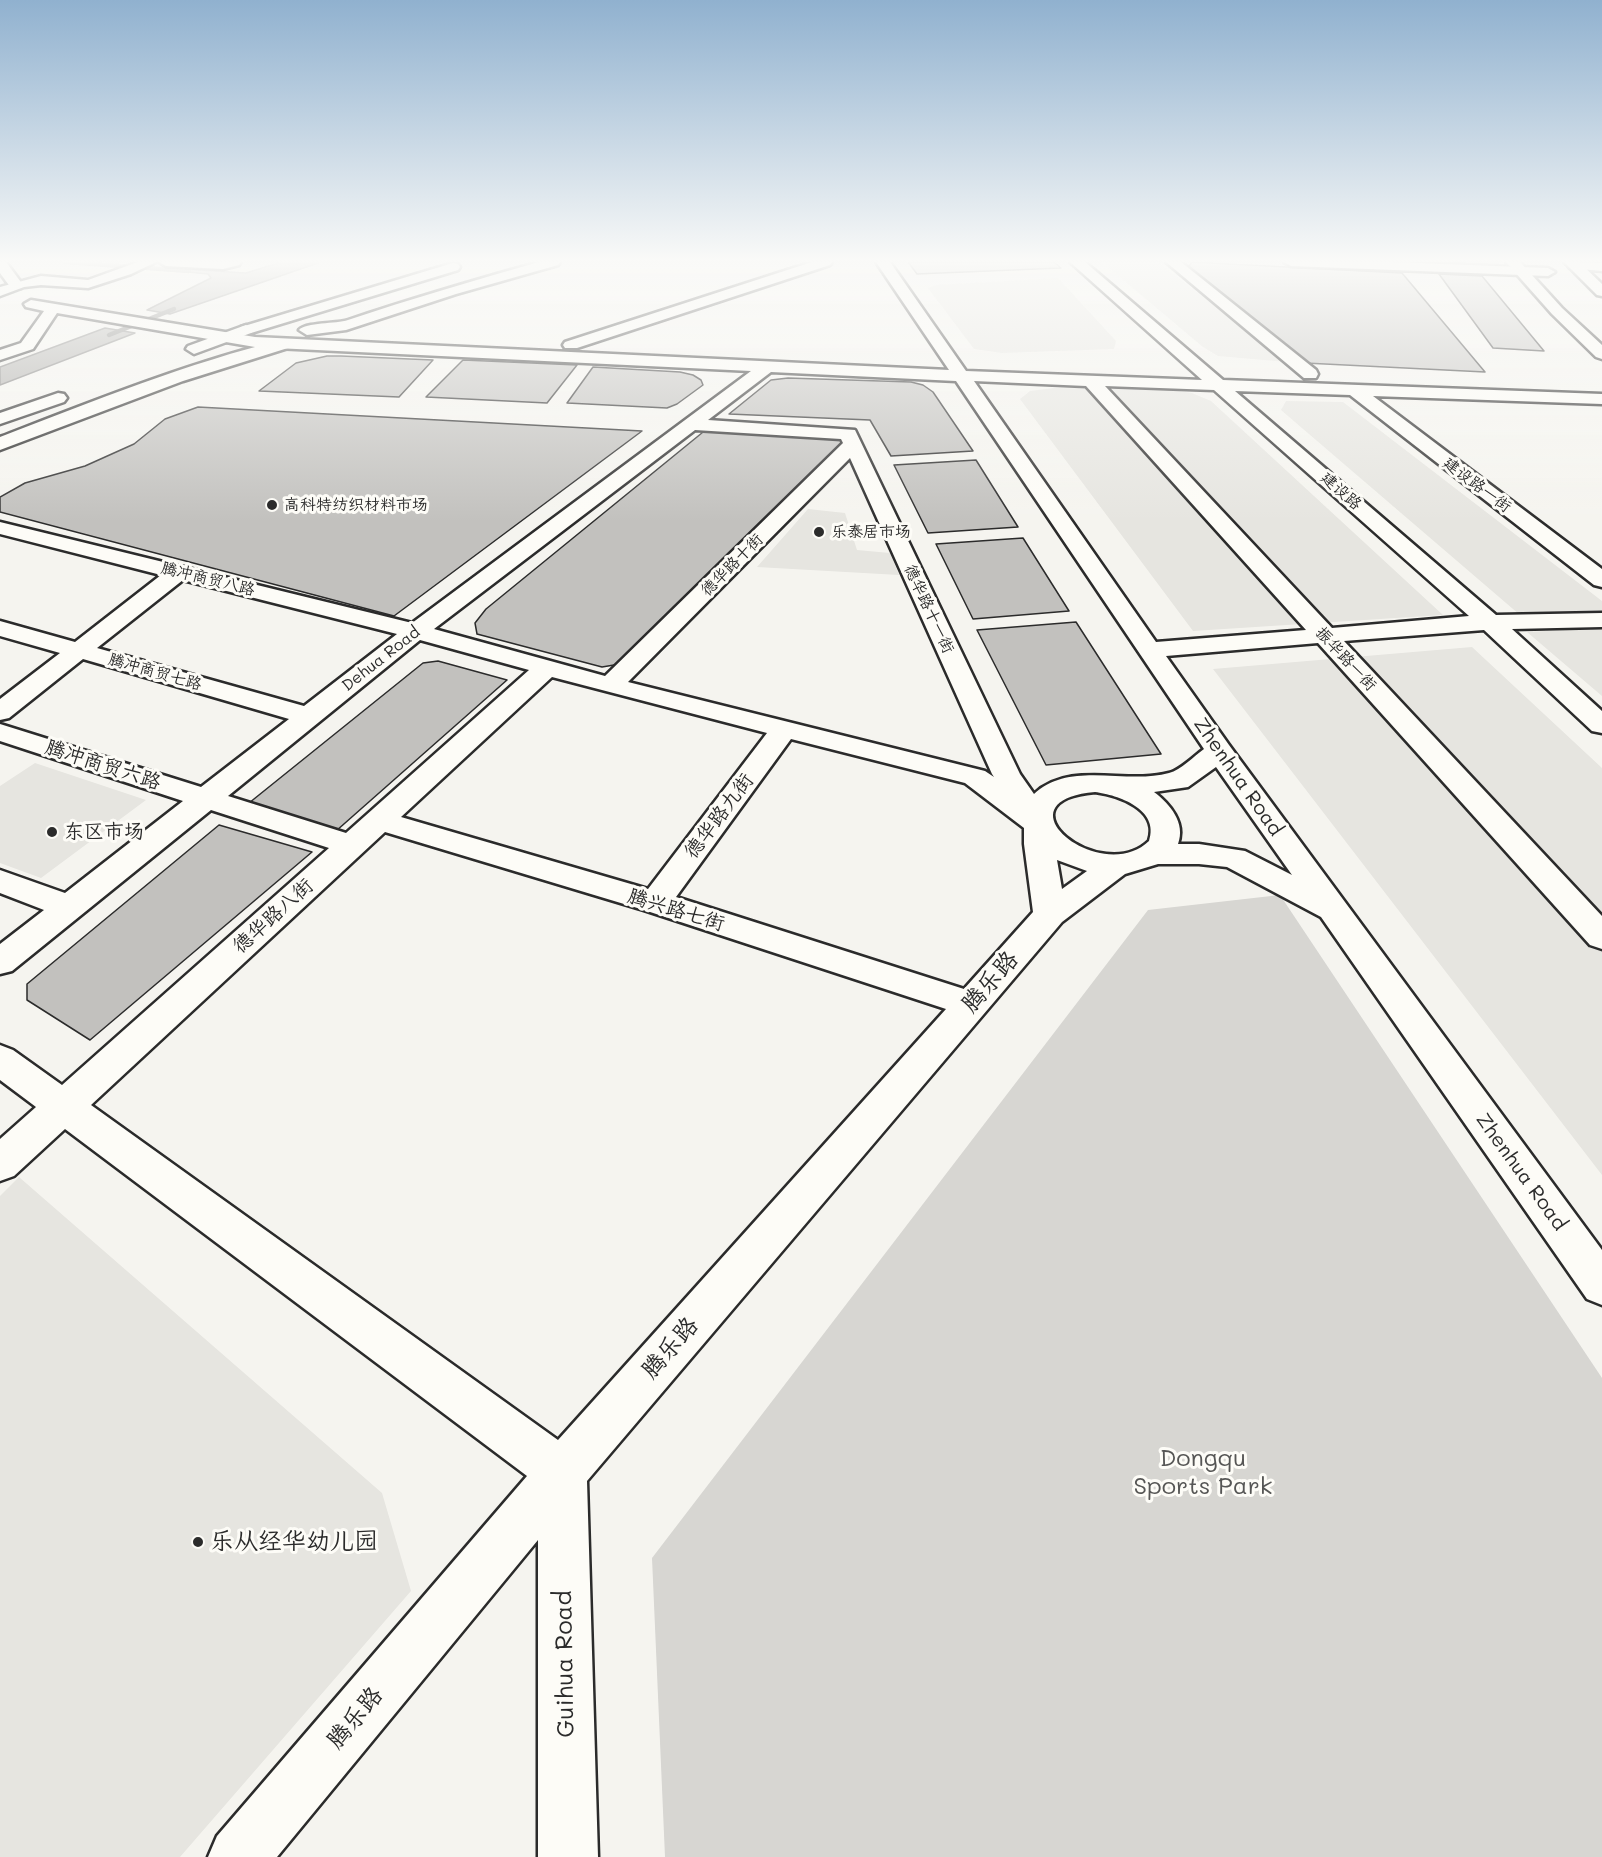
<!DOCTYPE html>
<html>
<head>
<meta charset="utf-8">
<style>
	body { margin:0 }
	canvas { display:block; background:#f5f4ef }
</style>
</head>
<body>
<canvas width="1602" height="1857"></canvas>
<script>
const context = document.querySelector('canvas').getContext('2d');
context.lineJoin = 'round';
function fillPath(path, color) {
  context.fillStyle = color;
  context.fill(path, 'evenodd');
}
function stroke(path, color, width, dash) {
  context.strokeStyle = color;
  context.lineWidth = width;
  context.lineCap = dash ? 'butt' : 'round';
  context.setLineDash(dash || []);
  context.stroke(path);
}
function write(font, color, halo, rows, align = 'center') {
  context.font = font + ' Mali,"LXGW WenKai TC",sans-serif';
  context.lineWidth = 6;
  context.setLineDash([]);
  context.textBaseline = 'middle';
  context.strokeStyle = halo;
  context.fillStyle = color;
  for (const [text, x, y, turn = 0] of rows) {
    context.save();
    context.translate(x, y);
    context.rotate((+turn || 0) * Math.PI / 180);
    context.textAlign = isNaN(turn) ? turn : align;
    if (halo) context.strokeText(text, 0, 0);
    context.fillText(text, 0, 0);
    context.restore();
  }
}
fillPath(new Path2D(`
	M1102 262H1158L1287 362 1218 356 1203 347Z
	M1058 278 1116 341 1114 349 1002 353 974 349 928 288 936 285Z
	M1054 388 1173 390 1192 393 1211 401 1443 615 1193 631 1020 399 1030 391Z
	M1286 401 1343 402 1602 601V613L1520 615 1281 410Z
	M808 509 845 513 857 550 890 553 899 575 757 567Z
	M1602 628V696L1527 632Z
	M1472 647 1602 768V1175L1213 669Z
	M35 763 146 800 41 878 0 863V786Z
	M19 1177 382 1493 411 1591 180 1857H0V1196Z`), '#e6e5e0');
fillPath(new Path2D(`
	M1280 895 1602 1378V1857H665L652 1558 1148 910Z`), '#d7d6d2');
const water = new Path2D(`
	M281 262H321L170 314 147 310 211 278 208 274 177 271 182 269 246 273Z
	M105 328 135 333 0 385V367Z`);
fillPath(water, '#adaca9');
stroke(water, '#797877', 1.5);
stroke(new Path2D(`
	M66 262 189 271
	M109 335 174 309`), '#797877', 4.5);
const building = new Path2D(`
	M908 262H1054L1061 268 917 274Z
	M1192 262 1402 273 1485 372 1305 363 1187 269Z
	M1439 274 1482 276 1544 351 1493 348Z
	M327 356H341L433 360 399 397 259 391 296 363Z
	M463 360 577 365 547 403 426 397Z
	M593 367 680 372 693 375 701 380 703 385 677 404 667 408 567 403Z
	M788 378 911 382 923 385 933 392 973 451 891 456 870 420 729 414 771 380Z
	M198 407 642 431 394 616 0 512V497L25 483 85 466 134 444 165 419Z
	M708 428 839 435 844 440 845 447 620 664 602 667 477 634 475 623 486 609Z
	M976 460 1018 527 928 533 894 465Z
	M1023 538 1069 611 973 619 936 544Z
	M1076 622 1161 754 1046 765 977 630Z
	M438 661 507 680 336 831 249 803 423 663Z
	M219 825 312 852 90 1040 27 1000V984Z`);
fillPath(building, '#c2c1be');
stroke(building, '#2b2b2b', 1.5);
const minor = new Path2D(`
	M0 262H6L23 285 21 288H11L0 273Z
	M159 262H241L239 265 223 269 166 266Z
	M539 262H560L558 265 456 294 346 330 307 335 299 330C306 322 336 324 348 320 411 299 475 280 539 262Z
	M812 262H832L830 265 577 348H565L563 345 565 342Z
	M876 262H890L966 371 1202 380 1070 262H1085L1223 380 1602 394V404L1373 396 1602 569V587L1594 585 1350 395 1235 391 1496 615 1602 613V627L1512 629 1602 711V733L1592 731 1484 630 1344 641 1602 916V949L1590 945 1318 643 1166 656 1229 745 1602 1250V1305L1587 1299 1321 917 1227 867 1199 864H1158L1125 874 1062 922 587 1481 598 1857H538V1540L277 1857H208L217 1836 527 1476 65 1129 14 1176 0 1181V1139L36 1107 0 1080V1045L13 1050 62 1085 329 848 211 810 12 971 0 974V944L44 910 0 893V870L65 893 183 801 0 741V724L201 787 289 719 83 659 9 718 0 720V699L60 653 0 636V621L75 642 161 575 0 534V522L412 623 751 371 255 347 57 313 33 349 0 360V350L21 343 44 311 26 307 24 304 31 300 255 337 949 370ZM771 372 956 381 1204 749C1194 756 1181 770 1169 773 1126 785 1070 760 1034 794L1020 774 855 430 708 420ZM974 381 1086 386 1306 630 1156 642ZM1105 386 1214 390 1469 616 1332 628ZM695 430 841 439 843 443 605 676 434 629ZM850 458 992 774 994 777 985 771 628 682ZM183 580 397 634 304 706 97 648ZM420 640 529 670 346 833 228 796ZM552 677 767 733 648 889 401 817ZM791 739 965 783 1024 828V844L1033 912 964 989 676 897ZM1216 767 1292 875 1245 851 1199 844H1178C1186 823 1170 804 1154 792L1188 787ZM1095 792C1118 795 1160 809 1149 841 1101 887 994 801 1095 792ZM385 832 644 910 946 1009 558 1440 91 1105ZM1057 860 1087 871 1062 889Z
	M1166 262H1181L1316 370 1318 374 1316 378H1304Z
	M1284 262H1391L1548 268 1555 272 1548 276 1291 266Z
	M1571 262 1602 263V271L1570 268 1568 265Z
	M453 263 458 264 460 267 458 270 251 333H241L238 330 241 327Z`);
const major = new Path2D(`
	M138 262H156L131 274 88 288 41 285 24 287 0 296V287L41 276 88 280Z
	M1506 262H1520L1562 308 1602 345V359L1596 357 1552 314Z
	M1564 262H1579L1602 284V296L1597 295Z
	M246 325 254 330 251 333 194 354 186 349 188 346Z
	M285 339 293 344 291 347 183 381 0 450V437C93 401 188 363 285 339Z
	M58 393 64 394 67 398 64 402 0 424V413Z`);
stroke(minor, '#2b2b2b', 5);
stroke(major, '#2b2b2b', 5);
fillPath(minor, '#fdfcf7');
fillPath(major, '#fdfcf7');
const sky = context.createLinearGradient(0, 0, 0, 522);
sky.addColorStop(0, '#90b1cf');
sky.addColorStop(0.5, '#fafaf8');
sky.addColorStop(1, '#fafaf800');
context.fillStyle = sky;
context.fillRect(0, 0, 1602, 522);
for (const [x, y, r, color] of [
	[272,505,6,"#2b2b2b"],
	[819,532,6,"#2b2b2b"],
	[52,832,6,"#2b2b2b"],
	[198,1542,6,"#2b2b2b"]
]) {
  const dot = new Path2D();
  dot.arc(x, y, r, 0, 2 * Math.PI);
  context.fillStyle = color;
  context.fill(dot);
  stroke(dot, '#fdfcf7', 2);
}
write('16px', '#2b2b2b', '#fdfcf7', [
	["建设路一街",1477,485,37],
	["建设路",1341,491,41],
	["德华路十街",732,565,-45],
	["腾冲商贸八路",208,579,14],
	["德华路十一街",929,609,65],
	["Dehua Road",381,659,-38],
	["振华路一街",1346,659,47],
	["腾冲商贸七路",155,672,16]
]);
write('16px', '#2b2b2b', '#fdfcf7', [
	["高科特纺织材料市场",284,505],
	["乐泰居市场",831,532]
], 'left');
write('20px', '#2b2b2b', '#fdfcf7', [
	["腾冲商贸六路",103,765,18],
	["Zhenhua Road",1238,777,55],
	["德华路九街",719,816,-53],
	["腾兴路七街",676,910,17],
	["德华路八街",273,916,-42],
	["Zhenhua Road",1521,1172,54]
]);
write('20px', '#2b2b2b', '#fdfcf7', [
	["东区市场",64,832]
], 'left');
write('24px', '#2b2b2b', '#fdfcf7', [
	["腾乐路",990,982,-49],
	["腾乐路",670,1348,-49],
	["Guihua Road",565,1664,-91],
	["腾乐路",355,1718,-50]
]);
write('24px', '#565655', '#fdfcf7', [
	["Dongqu",1203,1459],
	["Sports Park",1203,1487]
]);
write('24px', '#2b2b2b', '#fdfcf7', [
	["乐从经华幼儿园",210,1542]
], 'left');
</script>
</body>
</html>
